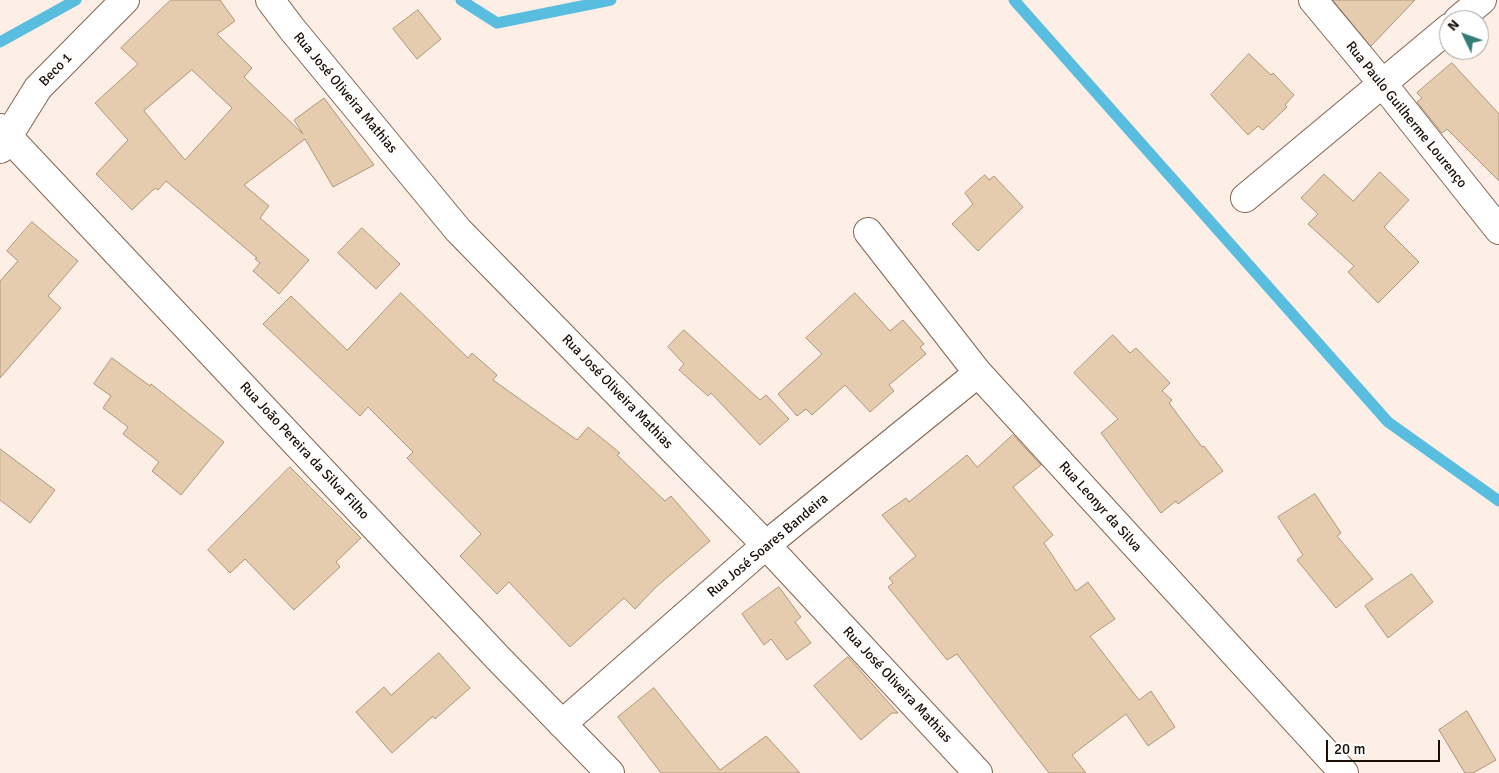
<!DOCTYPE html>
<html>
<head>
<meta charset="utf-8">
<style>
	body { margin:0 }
	#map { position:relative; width:1499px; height:773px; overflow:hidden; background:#feefe6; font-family:Signika,sans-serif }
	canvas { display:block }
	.north { position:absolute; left:1439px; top:10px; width:50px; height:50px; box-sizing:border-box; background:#fff; border:1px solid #a39f9c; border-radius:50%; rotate:312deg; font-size:14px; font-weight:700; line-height:20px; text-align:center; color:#1a0e07 }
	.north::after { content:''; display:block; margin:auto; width:18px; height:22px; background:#347d79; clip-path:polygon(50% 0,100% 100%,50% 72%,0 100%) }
	.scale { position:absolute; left:1326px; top:740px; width:114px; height:22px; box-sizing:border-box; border:2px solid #1a0e07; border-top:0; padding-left:6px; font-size:15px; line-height:18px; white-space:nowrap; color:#1a0e07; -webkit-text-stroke:4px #fff; paint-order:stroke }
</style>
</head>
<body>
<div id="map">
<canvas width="1499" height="773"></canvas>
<div class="north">N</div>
<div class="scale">20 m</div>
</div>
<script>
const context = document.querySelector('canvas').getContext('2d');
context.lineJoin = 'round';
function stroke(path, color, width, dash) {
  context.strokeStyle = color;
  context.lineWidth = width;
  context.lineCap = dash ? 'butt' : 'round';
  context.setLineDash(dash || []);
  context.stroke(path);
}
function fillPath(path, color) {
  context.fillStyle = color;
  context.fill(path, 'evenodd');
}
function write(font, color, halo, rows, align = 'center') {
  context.font = font + ' Signika,sans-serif';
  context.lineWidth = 4.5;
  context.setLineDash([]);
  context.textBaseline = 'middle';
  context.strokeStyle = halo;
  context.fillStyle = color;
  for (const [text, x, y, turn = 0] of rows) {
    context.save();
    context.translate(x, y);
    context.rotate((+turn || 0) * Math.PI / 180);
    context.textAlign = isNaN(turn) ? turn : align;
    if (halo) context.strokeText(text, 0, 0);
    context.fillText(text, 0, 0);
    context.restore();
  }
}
stroke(new Path2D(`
	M461 0 497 23 611 0
	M1014 0 1388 422 1499 501
	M0 42 76 0`), '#59bde0', 11);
const building = new Path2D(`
	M171 0H220L235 21 217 34 252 68 244 77 303 134 294 120 324 98 374 165 333 187 305 139 244 185 269 206 260 218 309 260 279 294 253 271 260 263 255 259 257 258 166 181 158 190 155 188 132 210 96 174 128 140 95 103 138 64 121 48ZM192 70 232 108 185 160 144 111Z
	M1333 0H1415L1371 46Z
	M418 10 441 39 417 59 393 29Z
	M1249 54 1271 75 1273 73 1294 95 1285 105 1287 107 1263 130 1258 126 1248 135 1211 95Z
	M1452 63 1499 114V181L1447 129 1442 133 1417 102 1422 98 1417 93Z
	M1380 172 1409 200 1384 227 1419 262 1378 303 1348 272 1354 266 1308 224 1318 214 1301 198 1324 174 1353 201Z
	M985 175 989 180 994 176 1023 207 978 251 952 224 973 204 965 193Z
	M32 222 78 261 48 296 61 308 0 378V281L18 261 7 251Z
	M362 228 400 264 376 289 338 253Z
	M401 293 468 358 472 353 497 375 493 380 577 440 588 427 620 453 617 455 665 501 671 496 710 541 656 587 635 609 624 598 570 647 509 582 497 594 460 556 481 534 407 458 413 452 368 407 360 416 263 324 291 296 347 350Z
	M855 293 890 331 903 320 924 344 920 347 926 354 889 385 894 391 870 412 845 385 812 415 806 409 797 416 778 394 822 354 806 338Z
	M684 330 760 400 766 395 789 419 760 445 711 393 708 396 679 370 684 364 668 347Z
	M1113 335 1130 353 1136 348 1170 383 1162 391 1172 400 1169 403 1202 447 1204 446 1223 471 1178 504 1176 501 1161 513 1101 433 1118 419 1074 373Z
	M112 358 150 386 151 384 224 442 181 495 152 471 159 462 123 434 128 427 103 408 111 396 94 384Z
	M1013 435 1041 465 1013 487 1053 535 1044 543 1076 591 1088 582 1115 619 1090 636 1139 700 1151 691 1175 727 1148 746 1126 714 1072 755 1086 773H1049L957 654 947 660 888 587 893 583 889 578 916 556 882 515 906 498 909 502 967 455 977 467Z
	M0 449 55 490 30 523 0 500Z
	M290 467 361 538 336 562 340 567 294 610 245 559 230 573 208 550Z
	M1315 494 1341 533 1337 536 1373 579 1336 608 1297 560 1303 555 1278 517Z
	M1412 574 1433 602 1388 638 1365 606Z
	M779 587 801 617 795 622 811 643 787 660 771 639 764 645 742 614Z
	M439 653 470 688 435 719 433 716 392 753 356 712 384 687 391 695Z
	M848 657 898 713H892L861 740 814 686Z
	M654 688 720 770 766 736 800 773H661L618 717Z
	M1467 711 1496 760 1473 773H1465L1439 730Z`);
fillPath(building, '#e6ccae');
stroke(building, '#ae9579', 1);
const minor = new Path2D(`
	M270 0 292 29 458 230 766 545 978 773
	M1313 0 1382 83 1499 230
	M1458 20 1482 0
	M0 128 497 657 610 773
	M0 149 38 88 125 0
	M1245 198 1449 28
	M868 232 978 373 1344 773
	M562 724 766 545 978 373`);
stroke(minor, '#826450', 30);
stroke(minor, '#fff', 28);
write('14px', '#1a0e07', '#fff', [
	["Beco 1",56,70,-46],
	["Rua José Oliveira Mathias",345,93,50],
	["Rua Paulo Guilherme Lourenço",1406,115,51],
	["Rua José Oliveira Mathias",617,392,46],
	["Rua João Pereira da Silva Filho",304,451,47],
	["Rua Leonyr da Silva",1100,507,48],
	["Rua José Soares Bandeira",768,546,-40],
	["Rua José Oliveira Mathias",897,685,47]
]);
</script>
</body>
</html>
